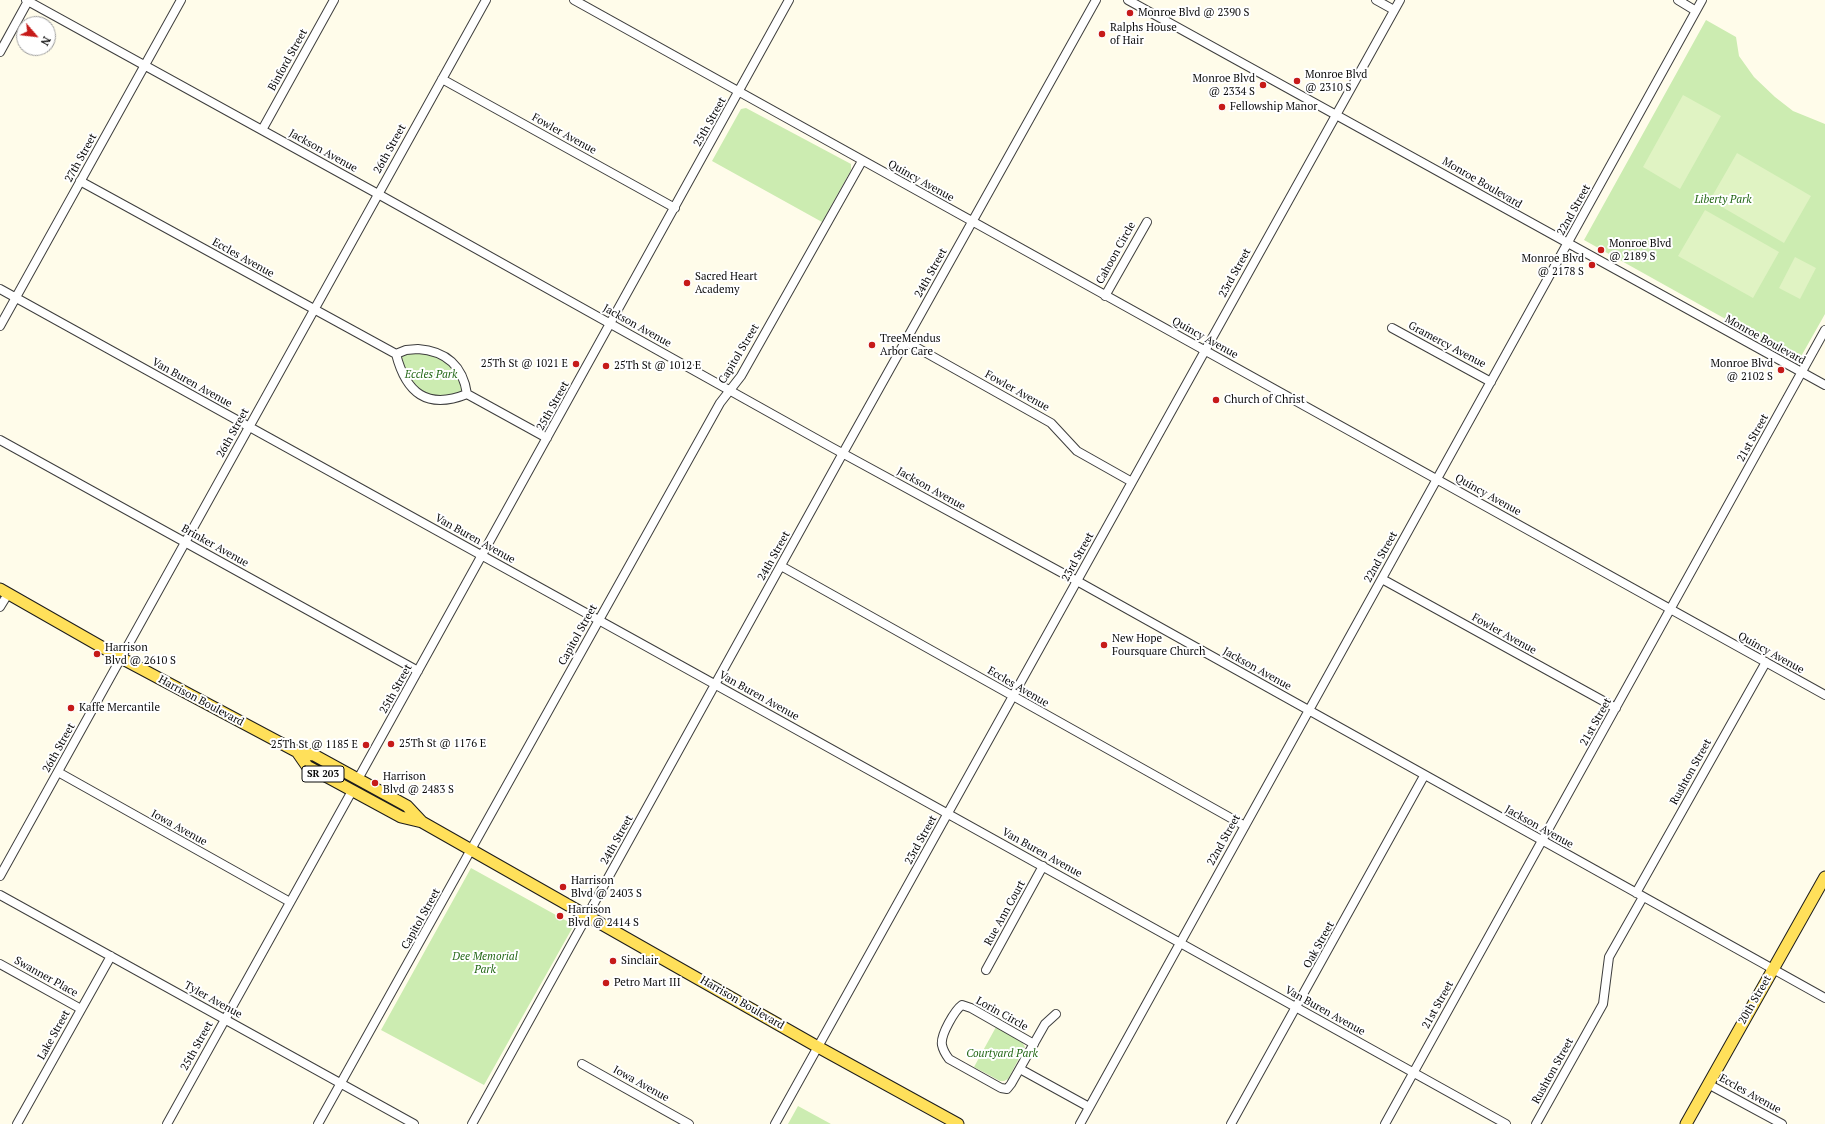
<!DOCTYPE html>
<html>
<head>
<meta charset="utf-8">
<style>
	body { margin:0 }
	#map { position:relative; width:1825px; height:1124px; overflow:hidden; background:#fffcea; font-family:"PT Serif",serif }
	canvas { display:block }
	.north { position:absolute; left:16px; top:16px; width:40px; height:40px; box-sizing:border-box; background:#fff; border:1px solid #9d9d9d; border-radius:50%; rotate:118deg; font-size:11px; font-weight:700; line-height:16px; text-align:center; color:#0b0b0b }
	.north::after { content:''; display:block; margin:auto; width:14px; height:18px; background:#c61a19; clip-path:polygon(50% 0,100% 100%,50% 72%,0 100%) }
</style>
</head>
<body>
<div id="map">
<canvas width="1825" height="1124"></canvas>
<div class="north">N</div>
</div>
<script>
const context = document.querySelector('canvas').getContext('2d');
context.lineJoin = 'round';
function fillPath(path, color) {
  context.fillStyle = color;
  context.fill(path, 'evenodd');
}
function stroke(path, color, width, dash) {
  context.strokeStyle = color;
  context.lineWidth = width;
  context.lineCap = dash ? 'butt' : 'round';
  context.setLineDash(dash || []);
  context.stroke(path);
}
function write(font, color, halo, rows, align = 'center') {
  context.font = font + ' "PT Serif",serif';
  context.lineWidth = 4;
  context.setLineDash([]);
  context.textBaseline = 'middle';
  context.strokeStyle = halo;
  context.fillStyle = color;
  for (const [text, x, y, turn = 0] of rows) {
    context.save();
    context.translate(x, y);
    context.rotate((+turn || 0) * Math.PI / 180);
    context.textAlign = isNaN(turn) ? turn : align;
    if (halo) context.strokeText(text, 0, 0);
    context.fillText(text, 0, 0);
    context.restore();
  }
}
fillPath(new Path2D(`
	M1706 20 1736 37 1739 56 1754 77 1775 97 1793 111 1825 124V314L1799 360 1584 240Z
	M746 108 851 164V170L822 222 712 161 741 109Z
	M412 352C438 355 459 362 462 392L447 397 433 396 419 389 413 384 401 360 402 356Z
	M471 868 574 925 484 1085 381 1030Z
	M996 1027 1022 1042 1025 1047 1008 1079 1004 1081H1000L974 1067Z
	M798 1106 831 1124H788Z`), '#ccecb1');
fillPath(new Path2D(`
	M1683 95 1721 116 1680 189 1643 167Z
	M1737 153 1811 196 1784 243 1710 200Z
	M1705 210 1779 252 1753 298 1678 256Z
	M1795 257 1816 268 1800 299 1779 288Z`), '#e0f3c3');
const minor = new Path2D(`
	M26 0 378 194 831 447 1077 581 1825 998
	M574 0 1825 695
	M1128 0 1825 385
	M1376 0 1394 10
	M1678 0 1696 11
	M0 52 28 1
	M442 79 675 208
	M262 130 334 0
	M80 181 396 354
	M0 289C503 566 1004 845 1506 1124
	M1105 296 1147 222
	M0 326 181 0
	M1392 328 1491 382
	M905 341 1051 423 1077 451 1132 482
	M418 349C446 351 463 366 467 394 427 410 406 393 396 354L406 350Z
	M467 394 547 438
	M0 440 418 671
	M781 566 1245 826
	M1382 579 1616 708
	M0 607 8 594
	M58 772 290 902
	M358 779 789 0
	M0 876 486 0
	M1636 893 1766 662
	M0 895 414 1124
	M0 964 81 1009
	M986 970 1043 866
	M1034 1044 971 1008 962 1005C955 1010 940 1035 942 1045 943 1050 946 1055 949 1059L1001 1088 1007 1089 1011 1084 1045 1024 1056 1014
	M582 1064 689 1124
	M1020 1069 1089 1107
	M1708 1084 1782 1124
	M17 1124 111 956
	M167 1124 352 791
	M318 1124 720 403 741 376 862 161
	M472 1124 843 453 1096 0
	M775 1124 1400 0
	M1080 1124 1702 0
	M1231 1124 1424 776
	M1385 1124 1825 330
	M1536 1124 1603 1004 1609 957 1643 897`);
const major = new Path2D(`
	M0 589 121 658 305 756
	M298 753 314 755 407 806 422 822 818 1047 958 1124
	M298 753 307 766 401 817 422 822
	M1686 1124 1825 877`);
stroke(minor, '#3e3e3e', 10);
stroke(major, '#1c1c1c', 13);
stroke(minor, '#fff', 8);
stroke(major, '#ffe05a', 11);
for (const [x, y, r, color] of [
	[1130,13,4,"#c61a19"],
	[1102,34,4,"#c61a19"],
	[1297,81,4,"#c61a19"],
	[1263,85,4,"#c61a19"],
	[1222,107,4,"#c61a19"],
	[1601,250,4,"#c61a19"],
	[1592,265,4,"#c61a19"],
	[687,283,4,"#c61a19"],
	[872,345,4,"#c61a19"],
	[576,364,4,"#c61a19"],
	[606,366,4,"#c61a19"],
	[1781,370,4,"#c61a19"],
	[1216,400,4,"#c61a19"],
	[1104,645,4,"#c61a19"],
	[97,654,4,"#c61a19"],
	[71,708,4,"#c61a19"],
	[391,744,4,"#c61a19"],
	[366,745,4,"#c61a19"],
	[375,783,4,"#c61a19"],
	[563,887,4,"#c61a19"],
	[560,916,4,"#c61a19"],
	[613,961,4,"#c61a19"],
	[606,983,4,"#c61a19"]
]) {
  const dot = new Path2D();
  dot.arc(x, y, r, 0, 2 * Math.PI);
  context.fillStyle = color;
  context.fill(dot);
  stroke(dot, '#fff', 1.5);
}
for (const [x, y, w] of [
	[323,774,42]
]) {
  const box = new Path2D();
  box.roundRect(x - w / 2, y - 8, w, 16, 3);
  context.fillStyle = '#fff';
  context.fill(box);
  stroke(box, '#0b0b0b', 1);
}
write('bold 10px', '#0b0b0b', null, [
	["SR 203",323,774]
]);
write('11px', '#0b0b0b', '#fff', [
	["Monroe Blvd @ 2390 S",1138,13],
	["Ralphs House",1110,28],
	["of Hair",1110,41],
	["Monroe Blvd",1305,75],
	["@ 2310 S",1305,88],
	["Monroe Blvd",1255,79,"right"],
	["@ 2334 S",1255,92,"right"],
	["Fellowship Manor",1230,107],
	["Monroe Blvd",1609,244],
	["@ 2189 S",1609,257],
	["Monroe Blvd",1584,259,"right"],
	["@ 2178 S",1584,272,"right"],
	["Sacred Heart",695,277],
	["Academy",695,290],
	["TreeMendus",880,339],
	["Arbor Care",880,352],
	["25Th St @ 1021 E",568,364,"right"],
	["Monroe Blvd",1773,364,"right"],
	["@ 2102 S",1773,377,"right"],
	["25Th St @ 1012 E",614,366],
	["Church of Christ",1224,400],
	["New Hope",1112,639],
	["Foursquare Church",1112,652],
	["Harrison",105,648],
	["Blvd @ 2610 S",105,661],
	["Kaffe Mercantile",79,708],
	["25Th St @ 1176 E",399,744],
	["25Th St @ 1185 E",358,745,"right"],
	["Harrison",383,777],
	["Blvd @ 2483 S",383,790],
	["Harrison",571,881],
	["Blvd @ 2403 S",571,894],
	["Harrison",568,910],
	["Blvd @ 2414 S",568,923],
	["Sinclair",621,961],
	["Petro Mart III",614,983]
], 'left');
write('11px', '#0b0b0b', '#fff', [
	["Binford Street",288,60,-61],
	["25th Street",710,122,-61],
	["Fowler Avenue",564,134,29],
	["26th Street",390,149,-61],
	["Jackson Avenue",323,151,29],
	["27th Street",81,158,-61],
	["Quincy Avenue",921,181,29],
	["Monroe Boulevard",1482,183,30],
	["22nd Street",1574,210,-61],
	["Cahoon Circle",1116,253,-61],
	["Eccles Avenue",243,258,29],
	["24th Street",931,273,-61],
	["23rd Street",1235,273,-61],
	["Jackson Avenue",637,326,29],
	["Quincy Avenue",1205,338,29],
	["Monroe Boulevard",1765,340,29],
	["Gramercy Avenue",1447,345,28],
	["Capitol Street",739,354,-59],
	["Van Buren Avenue",192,383,29],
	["Fowler Avenue",1017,391,29],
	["25th Street",553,406,-61],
	["26th Street",233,433,-61],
	["21st Street",1753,438,-61],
	["Jackson Avenue",931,489,29],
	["Quincy Avenue",1488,495,29],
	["Van Buren Avenue",475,539,29],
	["Brinker Avenue",215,546,29],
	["24th Street",774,556,-61],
	["23rd Street",1078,557,-61],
	["22nd Street",1381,557,-61],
	["Fowler Avenue",1504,634,29],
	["Capitol Street",578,635,-61],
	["Quincy Avenue",1771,653,29],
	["Jackson Avenue",1257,669,29],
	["Eccles Avenue",1018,687,30],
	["25th Street",396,689,-61],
	["Van Buren Avenue",759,696,29],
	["Harrison Boulevard",201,701,28],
	["21st Street",1596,722,-61],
	["26th Street",59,748,-61],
	["Rushton Street",1691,772,-61],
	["Jackson Avenue",1539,827,29],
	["Iowa Avenue",179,828,29],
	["24th Street",617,840,-61],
	["23rd Street",921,840,-61],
	["22nd Street",1224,840,-61],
	["Van Buren Avenue",1042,853,29],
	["Rue Ann Court",1005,913,-61],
	["Capitol Street",421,919,-61],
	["Oak Street",1319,945,-61],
	["Swanner Place",46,977,29],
	["Tyler Avenue",213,1000,29],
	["20th Street",1755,1000,-60],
	["Harrison Boulevard",742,1003,30],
	["21st Street",1438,1005,-61],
	["Van Buren Avenue",1325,1011,29],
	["Lorin Circle",1002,1014,29],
	["Lake Street",54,1035,-61],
	["25th Street",197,1046,-61],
	["Rushton Street",1553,1071,-61],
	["Iowa Avenue",641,1084,29],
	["Eccles Avenue",1750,1094,29]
]);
write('italic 11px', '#246817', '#fff', [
	["Liberty Park",1723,200],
	["Eccles Park",431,375],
	["Dee Memorial",485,957],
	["Park",485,970],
	["Courtyard Park",1002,1054]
]);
</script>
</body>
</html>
